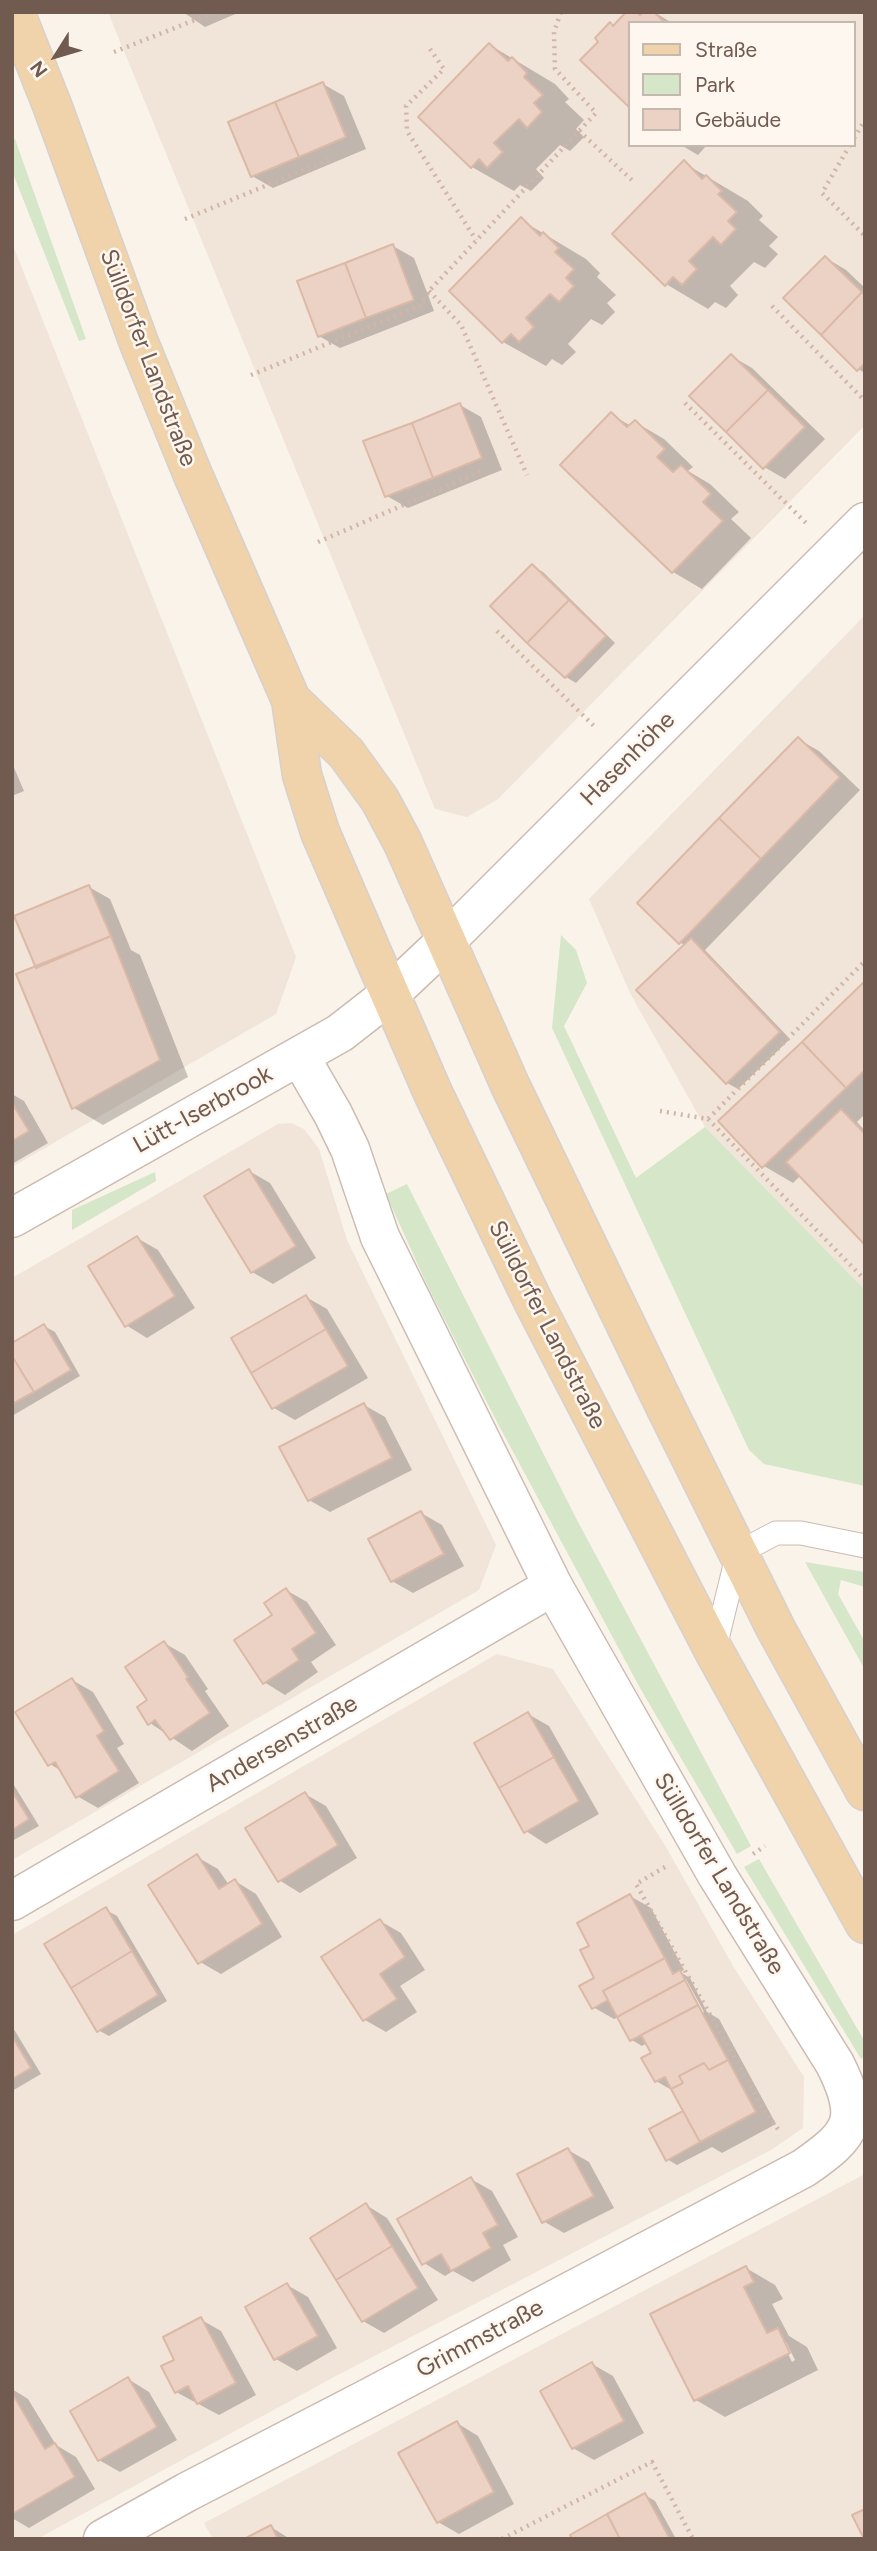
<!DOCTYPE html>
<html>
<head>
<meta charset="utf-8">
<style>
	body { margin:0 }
	#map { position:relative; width:877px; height:2551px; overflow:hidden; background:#faf3e9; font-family:Figtree,sans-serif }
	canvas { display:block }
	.frame { position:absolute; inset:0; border:14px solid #715a50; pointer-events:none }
	.legend { position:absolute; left:628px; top:21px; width:228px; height:126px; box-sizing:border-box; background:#fdf7ef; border:2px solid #c5b8af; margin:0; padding:9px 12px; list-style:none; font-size:21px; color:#715a50 }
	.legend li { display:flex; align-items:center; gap:14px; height:35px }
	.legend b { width:35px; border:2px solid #c5b8af }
	.north { position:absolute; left:21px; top:21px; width:70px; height:70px; -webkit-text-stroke:5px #fdf7ef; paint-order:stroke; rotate:233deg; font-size:19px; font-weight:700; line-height:28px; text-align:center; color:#715a50 }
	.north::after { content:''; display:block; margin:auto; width:24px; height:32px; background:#715a50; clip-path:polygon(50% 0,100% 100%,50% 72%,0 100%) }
</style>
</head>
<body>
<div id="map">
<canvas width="877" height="2551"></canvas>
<div class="frame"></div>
<ul class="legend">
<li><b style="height:9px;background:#f0d2ab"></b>Straße</li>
<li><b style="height:19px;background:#d6e6c9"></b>Park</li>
<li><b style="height:19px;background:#ecd2c5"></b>Gebäude</li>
</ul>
<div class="north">N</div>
</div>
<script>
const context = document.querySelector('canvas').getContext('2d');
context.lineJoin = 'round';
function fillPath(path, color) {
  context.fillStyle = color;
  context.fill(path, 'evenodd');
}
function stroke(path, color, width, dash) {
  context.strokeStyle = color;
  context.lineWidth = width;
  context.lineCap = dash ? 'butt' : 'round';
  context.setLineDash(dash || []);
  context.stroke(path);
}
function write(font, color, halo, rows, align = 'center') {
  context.font = font + ' Figtree,sans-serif';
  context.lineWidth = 5;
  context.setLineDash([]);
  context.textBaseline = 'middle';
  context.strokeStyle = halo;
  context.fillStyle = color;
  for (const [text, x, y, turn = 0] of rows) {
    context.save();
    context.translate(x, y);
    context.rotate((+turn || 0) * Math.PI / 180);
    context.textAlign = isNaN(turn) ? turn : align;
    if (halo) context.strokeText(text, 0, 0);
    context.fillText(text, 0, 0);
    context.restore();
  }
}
fillPath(new Path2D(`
	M108 12H865V425L498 799 467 817 435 809ZM630 23H854V145H630Z
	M12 243 296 957 276 1014 12 1167Z
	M865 615V1290L705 1127 630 993 589 899Z
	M291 1123 304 1129 319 1149 347 1240 496 1545 479 1590 12 1860V1278L278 1124Z
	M497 1654 553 1669 666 1847 733 1966 804 2077 803 2128 771 2150 334 2377 37 2539H12V1935Z
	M865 2174V2539H213L204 2523Z`), '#f1e4d9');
fillPath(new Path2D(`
	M12 139H15L86 339 79 341 12 171Z
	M561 935 576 950 587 983 564 1026 636 1178 705 1127 865 1290V1486L764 1464 749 1450 552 1028Z
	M155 1172 156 1181 72 1230V1210Z
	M407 1184 576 1518 751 1846 737 1854 640 1688 497 1422 427 1285 386 1194Z
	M805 1562 865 1572V1587L841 1580 838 1594 865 1642V1670Z
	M759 1859 865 2042V2056L861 2059 744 1867Z`), '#d6e6c9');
fillPath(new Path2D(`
	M183 12H240L205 27Z
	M637 12 642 15 654 12 672 23H630V106L583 60 615 27Z
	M490 45 555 84 569 99 565 102 584 120 576 129 584 137 570 151 560 145 536 169 544 178 531 191 520 185 514 191 472 167Z
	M323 84 344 96 366 149 273 188 252 176Z
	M681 145H707L698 155Z
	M684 163 748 201 763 216 759 220 778 237 769 246 778 254 765 268 754 262 730 286 738 295 726 308 715 302 708 309 666 284Z
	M521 220 586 259 600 273 597 277 616 295 607 303 615 312 602 325 591 319 568 344 576 352 562 365 552 359 546 366 503 342 452 291Z
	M393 246 414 258 434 311 340 348 319 336Z
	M826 258 846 270 865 288V373L858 369Z
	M731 356 752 368 825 439 785 479 764 467Z
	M460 405 481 417 502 470 408 508 387 496Z
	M612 415 631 426 635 422 664 439 693 467 688 471 710 484 739 512 731 519 751 538 702 589 673 572 563 465Z
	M532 566 543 572 615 643 576 683 566 677Z
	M798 739 819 751 860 790 705 950 790 1039 738 1089 727 1083 639 990 685 946 680 942Z
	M12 763 24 791 12 796Z
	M89 887 110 899 131 950 140 955 188 1077 103 1125 74 1108 18 975 37 968Z
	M865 984V1114L857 1122 865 1131V1243L801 1175 793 1183 764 1166Z
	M12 1094 24 1101 48 1143 12 1164Z
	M249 1171 270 1183 316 1258 273 1284 252 1272Z
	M137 1238 158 1250 195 1308 147 1338 126 1325Z
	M306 1297 327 1309 368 1378 295 1420 274 1408 233 1339Z
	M44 1326 55 1332 80 1376 12 1416V1345Z
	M364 1405 385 1417 412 1470 330 1512 309 1500Z
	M421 1513 442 1525 464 1566 413 1593 392 1581Z
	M286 1590 307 1602 336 1645 311 1662 318 1672 285 1695 264 1682 274 1615Z
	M164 1643 185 1655 208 1689 205 1691 229 1726 192 1751 150 1723V1701Z
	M72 1680 93 1692 124 1744 117 1748 139 1783 98 1808 77 1796 63 1772 50 1764Z
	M528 1714 549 1726 599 1814 546 1844 526 1831Z
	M12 1782 39 1826 12 1841Z
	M305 1794 326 1806 357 1858 300 1893 279 1880Z
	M197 1857 218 1869 229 1885 235 1881 256 1894 282 1937 221 1974 200 1962Z
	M630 1896 651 1908 684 1970 680 1972 690 1978 707 2012 719 2019 776 2124 722 2153 712 2147 677 2165 667 2159 683 2113 687 2115 675 2092 656 2081 653 2054 647 2043 642 2046 632 2040 619 2017 614 2019 593 2007 597 1979 591 1947ZM682 1979H686L704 2012 701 2013Z
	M106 1910 117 1916 167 2001 109 2036 98 2030Z
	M380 1921 401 1933 425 1970 400 1986 417 2012 386 2032 365 2020Z
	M12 2026 41 2074 12 2091Z
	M568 2150 589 2162 614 2208 564 2233 543 2221Z
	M471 2179 492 2191 518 2237 503 2245 511 2260 473 2282 453 2271 445 2276 424 2263Z
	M366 2205 387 2218 438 2300 384 2333 363 2321 312 2238Z
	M746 2268 775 2285 783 2299 772 2304 789 2336 807 2347 818 2370 725 2417 696 2400ZM782 2342H786L795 2360 792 2362Z
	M287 2285 308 2297 337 2348 297 2371 276 2359Z
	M200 2319 221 2331 256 2395 219 2415 176 2392 177 2360Z
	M592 2364 613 2376 644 2433 594 2460 573 2448Z
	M128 2379 149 2392 177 2440 120 2472 99 2460Z
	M12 2389 28 2399 56 2445 76 2457 95 2489 29 2528 12 2518Z
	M457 2423 478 2436 514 2504 459 2534 438 2522Z
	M645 2495 655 2501 676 2539H574Z
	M271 2527 290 2539H248Z`), '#0003');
const building = new Path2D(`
	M626 12H637L640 15 643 12H654L664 22 630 23V108L580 60 598 42 595 38 610 22 613 26Z
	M489 43 508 61 512 57 527 73 524 77 543 95 534 103 542 112 527 128 519 119 494 143 503 152 487 168 479 159 471 168 418 117Z
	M323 82 346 137 299 157 275 102Z
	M275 102 299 157 251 177 228 122Z
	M684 160 702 179 706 175 722 191 718 194 737 212 728 221 736 229 721 245 713 237 689 261 697 269 682 285 673 277 665 286 612 234Z
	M521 217 540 236 543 232 559 248 555 252 574 269 566 278 574 286 559 302 550 294 526 318 534 327 519 342 511 334 502 343 449 291Z
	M393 244 414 300 366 318 345 263Z
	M825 256 862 292 821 335 783 298Z
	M345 263 366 318 318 337 297 281Z
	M862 292 865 295V363L857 371 821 335Z
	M731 354 768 390 726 432 689 396Z
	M768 390 805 427 763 469 726 432Z
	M460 403 482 458 433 478 412 423Z
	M611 412 627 427 635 420 665 449 657 457 673 472 681 465 711 494 703 502 723 521 672 573 560 465Z
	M412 423 433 478 385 497 363 441Z
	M532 564 569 600 527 643 490 606Z
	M569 600 606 636 565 678 527 643Z
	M798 737 840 777 761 859 719 818Z
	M719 818 761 859 679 944 637 903Z
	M89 885 111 936 36 968 14 916Z
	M111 936 160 1060 72 1109 16 974Z
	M691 938 780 1032 726 1084 636 990Z
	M865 981V1070L846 1088 802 1042Z
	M802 1042 846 1088 762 1168 718 1121Z
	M12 1103 29 1131 12 1141Z
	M841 1109 865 1134V1245L786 1162Z
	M249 1169 296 1246 251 1273 204 1196Z
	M137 1236 175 1296 125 1327 88 1266Z
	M306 1295 326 1329 251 1373 231 1338Z
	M44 1324 71 1370 34 1392 12 1356V1343Z
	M326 1329 348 1366 272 1409 251 1373Z
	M12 1356 34 1392 12 1404Z
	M364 1403 392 1458 308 1501 279 1447Z
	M421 1511 444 1554 391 1582 368 1539Z
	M286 1588 316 1633 292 1649 299 1660 263 1684 234 1640 272 1615 264 1603Z
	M164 1641 188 1677 186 1679 210 1713 170 1740 155 1720 148 1725 137 1707 147 1700 125 1667Z
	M72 1678 104 1731 97 1736 119 1771 76 1798 55 1762 48 1766 15 1712Z
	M528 1712 554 1757 499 1788 474 1743Z
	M554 1757 579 1801 524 1833 499 1788Z
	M12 1791 29 1819 12 1830Z
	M305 1792 338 1845 278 1882 245 1828Z
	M197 1854 219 1889 235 1879 262 1924 198 1964 148 1885Z
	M630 1894 665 1958 603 1991 608 2000 592 2009 579 1986 594 1978 580 1950 589 1946 577 1923Z
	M106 1907 132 1951 71 1988 44 1944Z
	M380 1919 405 1957 380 1974 397 1999 363 2021 321 1957Z
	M132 1951 158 1995 97 2032 71 1988Z
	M665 1958 673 1974 680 1970 685 1980 617 2017 603 1991Z
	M685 1980 698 2005 630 2041 617 2017Z
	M698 2005 728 2060 709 2070 704 2063 679 2076 683 2083 671 2089 665 2077 655 2082 641 2058 651 2053 641 2035Z
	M12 2036 31 2068 12 2079Z
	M728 2060 756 2112 700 2142 671 2089 683 2083 679 2076 704 2063 709 2070Z
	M683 2111 700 2142 666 2161 649 2129Z
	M568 2148 594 2196 542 2223 517 2174Z
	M471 2177 498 2225 483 2233 491 2248 451 2271 441 2254 422 2265 397 2219Z
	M366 2203 392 2246 336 2280 310 2238Z
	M392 2246 418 2288 362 2322 336 2280Z
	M746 2266 754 2282 744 2287 767 2333 778 2328 790 2353 694 2401 650 2314Z
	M287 2283 318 2336 274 2360 245 2307Z
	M201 2317 236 2383 197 2404 188 2386 175 2393 161 2366 174 2360 163 2337Z
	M592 2362 624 2421 572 2449 540 2391Z
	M128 2377 157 2427 98 2461 70 2411Z
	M12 2393 45 2449 55 2443 75 2477 12 2514Z
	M457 2421 494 2492 437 2523 398 2453Z
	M645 2493 670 2539H620L607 2514Z
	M865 2509V2539H864L852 2515Z
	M607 2514 620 2539H572L570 2535Z
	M271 2525 278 2539H244Z`);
fillPath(building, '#ecd2c5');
stroke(building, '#dcb9a7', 2);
const lane = new Path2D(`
	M714 1651 738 1553 776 1533H801L865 1546`);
const street = new Path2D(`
	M446 941 865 522
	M12 1218 340 1033 390 994
	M12 1901 553 1586
	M103 2539 187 2492 365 2400 804 2168C853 2134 863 2120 835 2064L717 1875 553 1586 380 1237 350 1149 333 1114 300 1057`);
const secondary = new Path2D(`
	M390 994 446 941`);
const primary = new Path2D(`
	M15 12 52 105 139 343 193 475 291 700 302 775 320 832 390 994 433 1093 533 1301 714 1651 865 1924
	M291 700 346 753 380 800 403 843 510 1085 667 1410 776 1629 865 1791`);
stroke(lane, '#cbbbb1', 25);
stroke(street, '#cbbbb1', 41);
stroke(secondary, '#cdbbaf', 41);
stroke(primary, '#d7d1ce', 41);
stroke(new Path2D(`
	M430 49 444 69 406 106 407 131 476 240
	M114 52 215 12
	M579 131 634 182
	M854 138 865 120
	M850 145 822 193 865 236
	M185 219 333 158
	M429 291 461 325 527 475
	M772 306 865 401
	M251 375 420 306 429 291 596 113 555 69 554 32 561 12
	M685 403 806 523
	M318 542 484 470
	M497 631 594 726
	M660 1111 708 1119 865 961
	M708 1119 865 1280
	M753 1854 765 1846
	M665 1867 636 1884 765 2112 780 2132
	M502 2539 652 2462 693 2539`), '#d1b5a8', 4.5, [2, 5]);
stroke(lane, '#fff', 23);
stroke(street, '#fff', 38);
stroke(secondary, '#fff', 38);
stroke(primary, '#f0d2ab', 38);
write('24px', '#715a50', '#fdf7ef', [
	["Sülldorfer Landstraße",148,358,69],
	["Hasenhöhe",628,759,-45],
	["Lütt-Iserbrook",203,1110,-29],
	["Sülldorfer Landstraße",547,1325,63],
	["Andersenstraße",282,1744,-30],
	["Sülldorfer Landstraße",719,1874,59],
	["Grimmstraße",480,2339,-28]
]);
</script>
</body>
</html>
